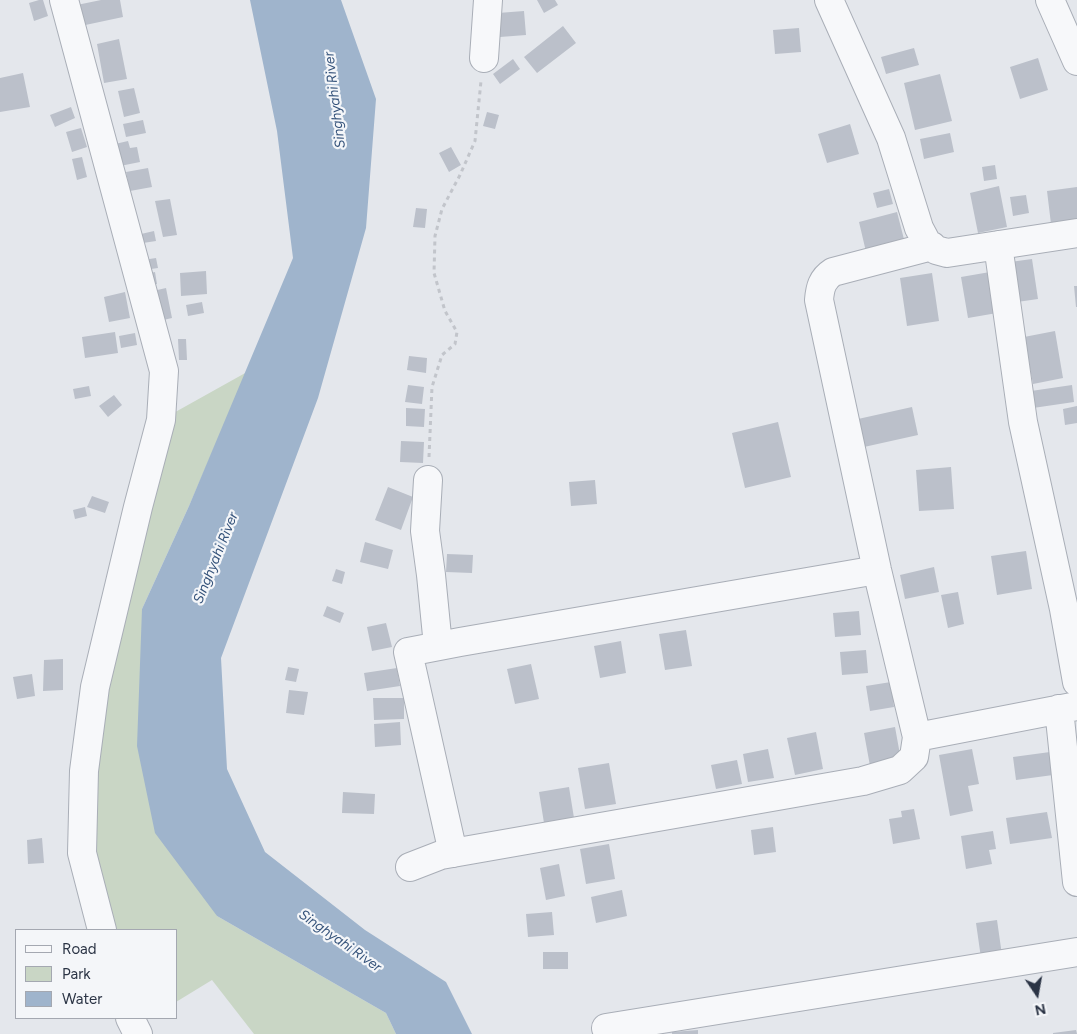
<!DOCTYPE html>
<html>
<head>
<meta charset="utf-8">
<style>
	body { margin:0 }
	#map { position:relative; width:1077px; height:1034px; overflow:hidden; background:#e4e7ec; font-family:Figtree,sans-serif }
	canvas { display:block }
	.legend { position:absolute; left:15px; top:929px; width:162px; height:90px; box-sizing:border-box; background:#f4f6f9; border:1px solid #a4a8b1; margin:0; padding:6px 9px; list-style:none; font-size:15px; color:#2b3445 }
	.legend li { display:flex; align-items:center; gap:10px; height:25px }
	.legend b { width:25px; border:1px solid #a4a8b1 }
	.north { position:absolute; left:1012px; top:969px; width:50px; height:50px; -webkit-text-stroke:4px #f4f6f9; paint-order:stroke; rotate:168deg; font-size:14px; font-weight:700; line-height:20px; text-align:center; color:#2b3445 }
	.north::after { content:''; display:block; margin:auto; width:18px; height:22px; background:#2b3445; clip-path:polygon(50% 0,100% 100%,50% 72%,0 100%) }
</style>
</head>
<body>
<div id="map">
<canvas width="1077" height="1034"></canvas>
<ul class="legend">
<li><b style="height:6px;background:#f7f8fa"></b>Road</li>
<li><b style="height:14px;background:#c9d6c5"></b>Park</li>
<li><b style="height:14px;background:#9fb4cc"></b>Water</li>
</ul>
<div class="north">N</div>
</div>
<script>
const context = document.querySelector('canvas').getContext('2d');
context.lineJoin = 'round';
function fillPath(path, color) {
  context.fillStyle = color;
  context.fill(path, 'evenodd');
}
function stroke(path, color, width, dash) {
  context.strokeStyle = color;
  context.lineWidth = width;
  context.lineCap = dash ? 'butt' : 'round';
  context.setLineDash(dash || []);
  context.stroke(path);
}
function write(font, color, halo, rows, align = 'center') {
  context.font = font + ' Figtree,sans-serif';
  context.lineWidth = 4.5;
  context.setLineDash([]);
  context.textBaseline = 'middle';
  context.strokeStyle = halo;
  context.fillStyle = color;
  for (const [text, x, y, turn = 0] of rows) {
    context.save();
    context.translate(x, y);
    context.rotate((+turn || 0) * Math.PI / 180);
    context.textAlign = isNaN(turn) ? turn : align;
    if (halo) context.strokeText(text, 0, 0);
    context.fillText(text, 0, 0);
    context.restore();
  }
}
fillPath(new Path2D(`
	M247 372 189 506 142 609 217 916 386 1013 396 1034H254L212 980 176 1002V930H102L84 771 161 420Z`), '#c9d6c5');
fillPath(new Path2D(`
	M250 0H341L376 99 366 228 318 398 221 658 227 769 265 852 365 930 446 982 472 1034H396L386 1013 217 916 155 833 137 746 142 609 189 506 293 258 277 131Z`), '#9fb4cc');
fillPath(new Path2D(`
	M39 0H43L48 16 34 21 29 3Z
	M101 0H120L123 17 76 27 72 6Z
	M537 0H555L558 5 544 13Z
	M524 11 526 35 500 37 498 13Z
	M563 26 576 43 537 73 524 57Z
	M799 28 801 52 775 54 773 30Z
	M119 39 127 79 104 83 97 44Z
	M914 48 919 65 886 74 881 57Z
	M1038 58 1048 90 1020 99 1010 67Z
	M513 59 520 69 500 84 493 74Z
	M23 73 30 107 0 112V78Z
	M940 74 952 121 915 130 904 83Z
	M134 88 140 113 124 117 118 91Z
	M71 107 75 118 55 127 50 115Z
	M487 112 499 115 495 129 483 126Z
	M143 120 146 133 126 137 123 124Z
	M850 124 859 154 827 163 818 134Z
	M81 128 87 147 72 152 66 132Z
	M950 133 954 152 924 159 920 139Z
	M128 141 130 148 137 147 140 162 120 166 115 144Z
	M451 147 461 165 449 172 439 153Z
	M82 157 87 177 77 180 72 159Z
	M995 165 997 179 984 181 982 167Z
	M148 168 152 187 130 191 126 172Z
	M999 186 1007 227 978 233 970 193Z
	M1077 187V220L1051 224 1047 191Z
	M889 189 893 204 877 208 873 193Z
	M1026 195 1029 213 1013 216 1010 197Z
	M170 199 177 235 163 237 155 201Z
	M416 208 427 209 425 228 413 227Z
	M897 212 906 247 867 256 859 222Z
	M154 231 156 241 143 243 141 234Z
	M156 258 158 268 144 270 143 260Z
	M1032 259 1038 299 1017 302 1010 262Z
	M206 271 207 294 181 296 180 273Z
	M155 272 157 284 148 285 146 274Z
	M990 272 997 313 968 318 961 277Z
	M932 273 939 321 907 326 900 278Z
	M1074 286H1077V307H1076Z
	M166 288 172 318 159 321 153 291Z
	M125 292 130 318 109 322 104 297Z
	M202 302 204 313 188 316 186 305Z
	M1055 331 1063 378 1033 384 1024 337Z
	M115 332 118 353 85 358 82 337Z
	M135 333 137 345 121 348 119 336Z
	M178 339H186L187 360H179Z
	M409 356 427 358 426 373 407 370Z
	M408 385 424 387 422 404 405 402Z
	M1072 385 1074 402 1033 408 1031 391Z
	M89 386 91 396 75 399 73 389Z
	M114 395 122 405 108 417 99 406Z
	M1077 406V423L1065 425 1063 409Z
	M912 407 918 435 864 447 858 419Z
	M406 408 425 409 424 427 406 426Z
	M778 422 791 477 745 488 732 433Z
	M401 441 424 442 423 463 400 462Z
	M951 467 954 509 919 511 916 470Z
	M595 480 597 504 571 506 569 482Z
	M388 487 413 497 401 530 375 520Z
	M92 496 109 502 105 513 87 507Z
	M85 507 87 516 75 519 73 510Z
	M365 542 393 550 388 569 360 562Z
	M1026 551 1032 589 997 595 991 556Z
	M447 554 473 555 472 573 446 572Z
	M934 567 939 592 905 599 900 575Z
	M336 569 345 572 342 584 332 581Z
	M958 592 964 624 948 628 941 595Z
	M327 606 344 613 340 623 323 616Z
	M859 611 861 635 835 637 833 613Z
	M386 623 392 647 372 651 367 627Z
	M686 630 692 666 665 670 659 634Z
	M621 641 626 673 600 678 594 646Z
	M866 650 868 673 842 675 840 652Z
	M63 659V690L43 691 44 660Z
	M531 664 539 699 515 704 507 669Z
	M288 667 299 669 296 682 285 680Z
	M397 668 400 686 367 691 364 673Z
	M32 674 35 696 17 699 13 677Z
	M891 682 894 707 870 711 866 686Z
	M289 690 308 692 304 715 286 713Z
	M373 698H404V719L374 720Z
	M400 722 401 745 375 747 374 724Z
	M895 727 901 760 870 766 864 733Z
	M816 732 823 769 795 775 787 738Z
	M768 749 774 778 748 782 743 754Z
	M972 749 979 784 968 786 973 811 950 816 939 755Z
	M1050 752 1053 775 1016 780 1013 757Z
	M737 760 742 784 716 789 711 765Z
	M609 763 616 804 585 809 578 768Z
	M569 787 574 818 544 823 539 792Z
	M343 792 375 794 374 814 342 813Z
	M914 809 920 839 893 844 889 819 902 817 901 811Z
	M1047 812 1052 838 1010 844 1006 818Z
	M773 827 776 852 754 855 751 830Z
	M993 831 996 849 989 850 992 864 966 869 961 836Z
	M42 838 44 863 28 864 27 840Z
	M609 844 615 879 586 884 580 849Z
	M559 864 565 896 546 900 540 868Z
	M622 890 627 916 596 923 591 897Z
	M552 912 554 935 528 937 526 914Z
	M997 920 1002 955 981 958 976 923Z
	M543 952H568V969H543Z
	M698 1030V1034H672V1032Z
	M1076 1030 1077 1034H1053V1033Z`), '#bbc0ca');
const street = new Path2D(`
	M64 0 164 371 161 420 138 507 95 687 84 771 82 853 102 930
	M829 0 891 138 919 228 927 243 936 250 947 253 1077 233
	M1050 0 1077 61
	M484 58 488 0
	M998 245 1023 422 1064 609 1077 682
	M428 480 425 531 431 575 438 646
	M1059 709 1077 882
	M917 737 1077 706
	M453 853 408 652 460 642 877 570
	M410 867 441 855 863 781 900 770 914 757 917 737 877 570 819 300C820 288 822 279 833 272L932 246
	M130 1018 138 1034
	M606 1028 1077 952`);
stroke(street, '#a9aeb7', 30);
stroke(new Path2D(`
	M429 457 432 387 442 355 455 344 457 332 445 311 434 273 435 236 442 209 460 175 475 141 481 81`), '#c2c5cb', 3, [4, 4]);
stroke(street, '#f7f8fa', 28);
write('italic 14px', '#34527a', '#f4f6f9', [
	["Singhyahi River",335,100,-97],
	["Singhyahi River",216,558,-68],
	["Singhyahi River",340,941,35]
]);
</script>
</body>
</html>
